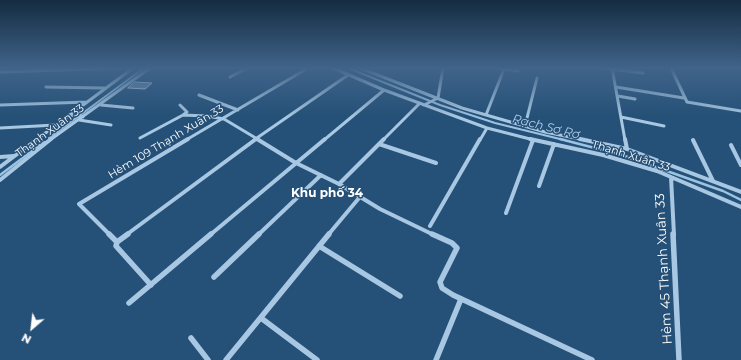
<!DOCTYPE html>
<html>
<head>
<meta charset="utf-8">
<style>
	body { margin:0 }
	#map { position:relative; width:741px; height:360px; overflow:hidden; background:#255077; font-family:Montserrat,sans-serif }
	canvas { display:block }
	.north { position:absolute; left:12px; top:308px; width:40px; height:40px; -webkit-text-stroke:3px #255077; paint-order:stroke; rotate:208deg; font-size:11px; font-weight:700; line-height:16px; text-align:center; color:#fff }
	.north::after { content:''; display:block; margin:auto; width:14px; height:18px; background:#fff; clip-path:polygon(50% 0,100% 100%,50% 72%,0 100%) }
</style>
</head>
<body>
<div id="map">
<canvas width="741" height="360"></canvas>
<div class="north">N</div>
</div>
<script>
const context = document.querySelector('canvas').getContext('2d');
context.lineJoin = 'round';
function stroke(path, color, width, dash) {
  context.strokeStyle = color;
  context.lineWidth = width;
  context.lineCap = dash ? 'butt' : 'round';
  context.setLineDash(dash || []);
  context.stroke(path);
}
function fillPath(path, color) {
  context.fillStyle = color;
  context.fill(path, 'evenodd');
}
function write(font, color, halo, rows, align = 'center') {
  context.font = font + ' Montserrat,sans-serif';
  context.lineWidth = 3;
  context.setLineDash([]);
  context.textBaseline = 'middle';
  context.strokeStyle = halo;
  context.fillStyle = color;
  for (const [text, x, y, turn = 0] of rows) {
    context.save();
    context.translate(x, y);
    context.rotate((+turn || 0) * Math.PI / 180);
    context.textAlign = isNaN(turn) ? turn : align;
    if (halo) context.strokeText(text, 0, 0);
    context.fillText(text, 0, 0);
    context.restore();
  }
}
stroke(new Path2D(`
	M348 68 440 105 495 123 564 140
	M49 138 144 68`), '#9bc3e3', 2);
stroke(new Path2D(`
	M560 139 622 155 723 191 741 200
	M0 175 44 142`), '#9bc3e3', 2.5);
const building = new Path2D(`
	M135 82 152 83 145 89 128 88Z`);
fillPath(building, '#6a8faf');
stroke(building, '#c9dff2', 1);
stroke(new Path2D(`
	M333 68 384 90 487 128 534 140
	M360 68 462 108 545 132 585 140
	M496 68 518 71
	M604 68 643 73
	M612 68 625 140
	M671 68 687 102 741 111
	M0 72 121 68
	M230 77 247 68
	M46 87 105 88
	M616 87 684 98
	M199 95 238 110
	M618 96 635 99
	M0 105 87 102
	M101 105 133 108
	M180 105 187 112 183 115
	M424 105 438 98 443 68
	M70 115 83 117
	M486 115 504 69
	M621 117 664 126
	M79 120 111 125
	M525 126 537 78
	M0 128 56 125
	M140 138 183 115 207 116 224 119 259 140
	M36 140 133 68
	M50 140 150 68
	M186 140 308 68
	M254 140 348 75
	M324 140 384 90
	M383 140 420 103
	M480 140 487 128`), '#a7c7e2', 3);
stroke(new Path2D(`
	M257 139 296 163 339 184
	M384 139 339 184 380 209 434 235
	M530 139 603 155 657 171 741 207
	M580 139 627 149 741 192
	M625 139 627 149
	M693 140 713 181
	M379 144 436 163
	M731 145 741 165
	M0 157 14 156
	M0 167 37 139
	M671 177 674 235
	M0 180 51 139
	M539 186 554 144
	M506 213 533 140
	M430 226 480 139
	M110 235 79 204 188 139
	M126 235 256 139
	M210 235 325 139
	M258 235 321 175
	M328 235 359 198`), '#a7c7e2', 4);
stroke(new Path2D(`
	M109 234 117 242
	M128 234 117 242 116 246 151 285
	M432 234 452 243 457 248 440 282 442 288 453 295 592 360
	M673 234 679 360
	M319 246 400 296
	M214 277 259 234
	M129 303 211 234
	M261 318 317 360
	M191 338 208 360
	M226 360 329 234
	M436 360 461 299`), '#a7c7e2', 5.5);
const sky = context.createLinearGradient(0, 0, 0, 118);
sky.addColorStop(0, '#142c41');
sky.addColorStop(0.58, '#40648a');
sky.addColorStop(1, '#40648a00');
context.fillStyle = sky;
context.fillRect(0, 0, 741, 118);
write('11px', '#fff', '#255077', [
	["Thạnh Xuân 33",50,131,-36],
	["Hẻm 109 Thạnh Xuân 33",166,142,-31],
	["Thạnh Xuân 33",631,156,17]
]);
write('italic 12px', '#b2d1eb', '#255077', [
	["Rạch Sơ Rơ",546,127,14]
]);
write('bold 12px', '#fff', '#255077', [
	["Khu phố 34",327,193]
]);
write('13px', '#fff', '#255077', [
	["Hẻm 45 Thạnh Xuân 33",664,269,-93]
]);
</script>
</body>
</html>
